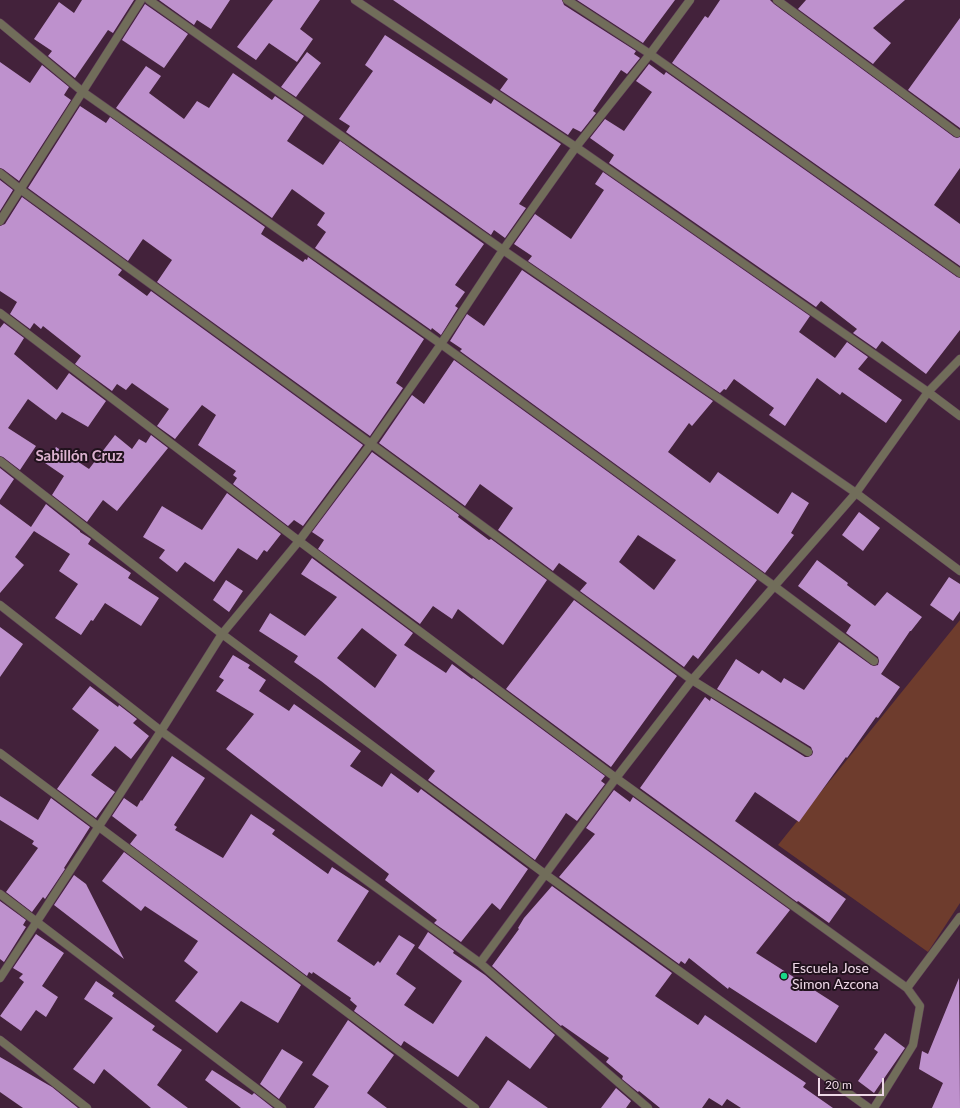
<!DOCTYPE html>
<html>
<head>
<meta charset="utf-8">
<style>
	body { margin:0 }
	#map { position:relative; width:960px; height:1108px; overflow:hidden; background:#43223b; font-family:Lato,sans-serif }
	canvas { display:block }
	.scale { position:absolute; left:818px; top:1078px; width:66px; height:18px; box-sizing:border-box; border:2px solid #eed8e7; border-top:0; padding-left:5px; font-size:12px; line-height:14px; white-space:nowrap; color:#eed8e7; -webkit-text-stroke:3px #21121d; paint-order:stroke }
</style>
</head>
<body>
<div id="map">
<canvas width="960" height="1108"></canvas>
<div class="scale">20 m</div>
</div>
<script>
const context = document.querySelector('canvas').getContext('2d');
context.lineJoin = 'round';
function fillPath(path, color) {
  context.fillStyle = color;
  context.fill(path, 'evenodd');
}
function stroke(path, color, width, dash) {
  context.strokeStyle = color;
  context.lineWidth = width;
  context.lineCap = dash ? 'butt' : 'round';
  context.setLineDash(dash || []);
  context.stroke(path);
}
function write(font, color, halo, rows, align = 'center') {
  context.font = font + ' Lato,sans-serif';
  context.lineWidth = 4;
  context.setLineDash([]);
  context.textBaseline = 'middle';
  context.strokeStyle = halo;
  context.fillStyle = color;
  for (const [text, x, y, turn = 0] of rows) {
    context.save();
    context.translate(x, y);
    context.rotate((+turn || 0) * Math.PI / 180);
    context.textAlign = isNaN(turn) ? turn : align;
    if (halo) context.strokeText(text, 0, 0);
    context.fillText(text, 0, 0);
    context.restore();
  }
}
fillPath(new Path2D(`
	M960 620V903L928 952 778 845Z`), '#6e3c2d');
fillPath(new Path2D(`
	M82 0H134L113 33 108 30 75 78 48 56 52 51 34 39 59 2 74 13Z
	M159 0H230L211 29 197 20 194 25Z
	M273 0H320L300 29 313 39 297 62 269 43 256 60 237 47Z
	M393 0H562L564 5 636 51 634 54 640 58 627 74 621 70 593 111 596 113 581 132 573 128 568 135 500 90 508 79Z
	M577 0H675L643 43Z
	M720 0H770L774 4 954 137 957 138 960 137V168L934 205 960 224V266L672 63 705 16 708 18Z
	M806 0H905L873 28 891 43 873 64 798 9Z
	M145 4 188 34 164 68 122 40Z
	M960 18V128L908 90Z
	M385 35 491 104 494 99 561 144 519 204 526 208 505 238 494 230 491 235 346 132 350 126 339 119 373 71 365 65Z
	M307 52 321 63 296 97 281 87Z
	M0 62 30 83 42 65 69 87 64 95 71 100 19 181 3 169 0 168Z
	M649 64 664 75 666 72 957 277 960 278V330L926 374 882 341 876 349 853 333 857 329 821 301 816 307 609 163 614 155 590 138 605 119 624 131 652 92 636 81Z
	M146 66 161 76 149 93 184 119 197 101 209 108 233 73 272 100 275 96 304 116 287 141 323 165 340 141 484 244 455 285 465 292 455 306 458 308 441 335 432 328 431 330 315 248 326 232 317 225 325 213 292 189 272 218 116 108Z
	M80 106 106 123 110 117 265 227 261 234 303 262 305 259 307 260 308 257 424 339 396 383 403 388 370 436 157 282 172 260 143 239 128 261 28 188Z
	M603 172 810 316 799 332 835 358 847 342 868 357 858 369 902 400 886 423 842 392 840 395 817 378 785 426 769 415 774 408 734 379 726 390 724 389 720 393 528 261 532 256 514 244 535 214 571 239 604 190 595 184Z
	M0 180 13 190 0 211Z
	M22 197 122 270 118 275 147 296 151 291 363 445 303 526 294 520 288 526 233 484 237 478 233 475 236 471 198 445 216 415 202 405 175 439 157 426 169 409 132 383 126 390 117 384 112 391 75 364 81 356 43 326 41 329 34 323 30 329 10 314 17 302 0 291V226L5 224Z
	M522 270 713 401 692 426 689 423 668 452 710 483 718 472 778 514 792 492 809 503 791 533 794 535 765 573 460 351 462 349 450 341 467 314 484 326Z
	M4 323 24 338 14 354 57 390 69 373 106 401 88 427 62 412 56 420 28 399 8 428 36 446 20 470 3 457 0 456V328Z
	M454 360 757 580 698 659 693 655 684 667 580 591 587 583 559 563 553 571 498 530 513 508 480 484 465 506 379 443 412 395 424 404ZM638 535 676 560 654 590 619 562Z
	M115 435 132 449 139 439 146 443 151 435 168 448 117 511 103 500 87 522 52 495 64 476 45 463 56 447 89 469Z
	M372 452 459 515 458 517 489 540 491 539 547 580 503 645 458 609 452 619 433 606 420 624 318 549 324 540 312 532Z
	M0 468 14 479 0 500Z
	M227 493 281 534 267 552 264 550 257 560 238 548 214 582 185 562 177 572 159 558 165 550 143 537 162 506 202 530Z
	M0 504 31 527 46 504 80 531V532L91 539 88 544 131 573 128 578 159 598 141 626 105 603 93 621 91 620 81 635 55 618 78 584 59 571 70 554 34 531 15 557 24 565 0 593Z
	M859 512 880 528 863 551 842 535Z
	M312 558 413 633 404 645 446 673 452 664 472 679 473 678 605 776 601 781 605 784 577 821 566 813 535 860 428 780 435 771 321 681 294 662 298 656 259 631 270 613 305 636 337 597 301 574ZM362 628 397 655 375 688 337 658Z
	M817 560 848 583 847 585 875 606 887 592 922 617 911 631H910L881 674 900 687 878 718 876 717 847 758 846 757 799 822 755 792 735 821 846 899 829 923 798 901 797 902 640 788 705 697 710 701 711 698 805 757H808L812 755 813 752 811 747 717 689 736 659 759 674 762 670 781 683 784 678 804 690 839 642 871 665 874 666 878 665 879 661 878 657 846 633 851 625 798 586Z
	M949 577 960 584V611L953 621 930 605Z
	M226 580 243 591 229 612 213 600Z
	M574 600 677 676 611 767 506 689Z
	M0 627 23 644 0 677Z
	M233 655 250 665 248 668 266 680 259 691 289 711 294 704 361 751 350 766 382 787 391 773 418 793 421 789 528 869 500 910 492 903 461 942 434 923 437 920 385 880 389 874 226 749 254 714 216 691 224 680 219 677Z
	M90 686 118 707 119 705 137 719 133 723 149 736 131 759 115 746 91 775 115 792 96 818 57 789 99 730 72 709Z
	M172 756 205 778 174 825 177 827 175 830 223 858 251 814 275 830 272 834 328 874 332 867 369 891 337 941 374 966 378 961 380 963 399 935 415 945 396 974 416 988 404 1005 433 1024 462 981 418 948 428 932 454 951 453 953 485 975 555 1035 530 1069 486 1036 458 1077 404 1041 401 1046 354 1011 357 1006 350 1000 351 998 313 972 312 974 309 972 307 976 130 844 137 835 112 816 124 798 137 807 141 800 142 801Z
	M614 790 630 802 633 797 790 910 756 953 839 1006 816 1043 729 987 728 989 689 958 685 964 681 961 679 964 559 877 595 834 586 828Z
	M0 796 38 820 51 798 90 827 64 868 65 869 45 899 43 897 32 912 6 892 38 848 32 844 34 841 0 820Z
	M124 852 301 985 278 1023 241 1001 217 1033 175 1001 198 972 184 961 198 941 145 906 141 911 102 881Z
	M74 875 86 884 124 959 54 905Z
	M552 886 672 973 655 996 698 1025 705 1015 806 1083 803 1087 833 1108H741L727 1099 722 1106 709 1098 702 1108H660L639 1091 638 1092 622 1079 623 1076 606 1062 609 1058 562 1025 561 1026 492 966 519 929 518 928 524 918Z
	M0 901 26 920 23 925 26 927 4 962 0 959Z
	M36 934 64 953 42 986 58 997 46 1017 36 1010 21 1031 0 1016 24 982 19 978 23 974 13 968Z
	M959 978 960 1108H932L943 1083 919 1069 922 1051 928 1054Z
	M96 981 114 993 112 996 155 1026 152 1030 182 1050 157 1085 188 1108H151L104 1069 94 1084 73 1069 113 1018 84 999Z
	M348 1020 394 1055 367 1093 387 1108H314L329 1086 312 1075Z
	M885 1033 905 1048 874 1093 858 1081 878 1052 874 1049Z
	M282 1049 303 1062 279 1099 260 1084Z
	M0 1057 52 1087 78 1108H23L0 1092Z
	M212 1070 252 1095 254 1093 273 1108H241L205 1080Z
	M508 1080 548 1108H489Z
	M616 1088 631 1101 626 1108H601Z`), '#be91cd');
const minor = new Path2D(`
	M149 0 503 250 856 493 960 571
	M355 0 576 147 928 392 960 416
	M567 0 650 54 960 273
	M777 0 957 133
	M0 23 83 92 441 344 774 586 874 661
	M0 173 20 189 371 444 692 680 808 752
	M0 221 141 0
	M0 313 299 541 616 778 907 988 920 1006 913 1045 874 1108
	M0 461 222 634 545 874 869 1108
	M0 605 161 731 480 963 648 1108
	M0 753 475 1108
	M0 894 282 1108
	M480 963 616 778 692 680 856 493 928 392 960 359
	M0 978 161 731 222 634 299 541 371 444 441 344 503 250 576 147 650 54 690 0
	M907 988 960 917
	M0 1040 87 1108`);
stroke(minor, '#5e3f57', 9);
stroke(minor, '#716d5a', 8);
for (const [x, y, r, color] of [
	[784,976,4,"#18d989"]
]) {
  const dot = new Path2D();
  dot.arc(x, y, r, 0, 2 * Math.PI);
  context.fillStyle = color;
  context.fill(dot);
  stroke(dot, '#21121d', 1.5);
}
write('14px', '#eed8e7', '#21121d', [
	["Escuela Jose",792,968],
	["Simon Azcona",792,984]
], 'left');
write('bold 15px', '#dcb1cf', '#21121d', [
	["Sabillón Cruz",79,456]
]);
</script>
</body>
</html>
